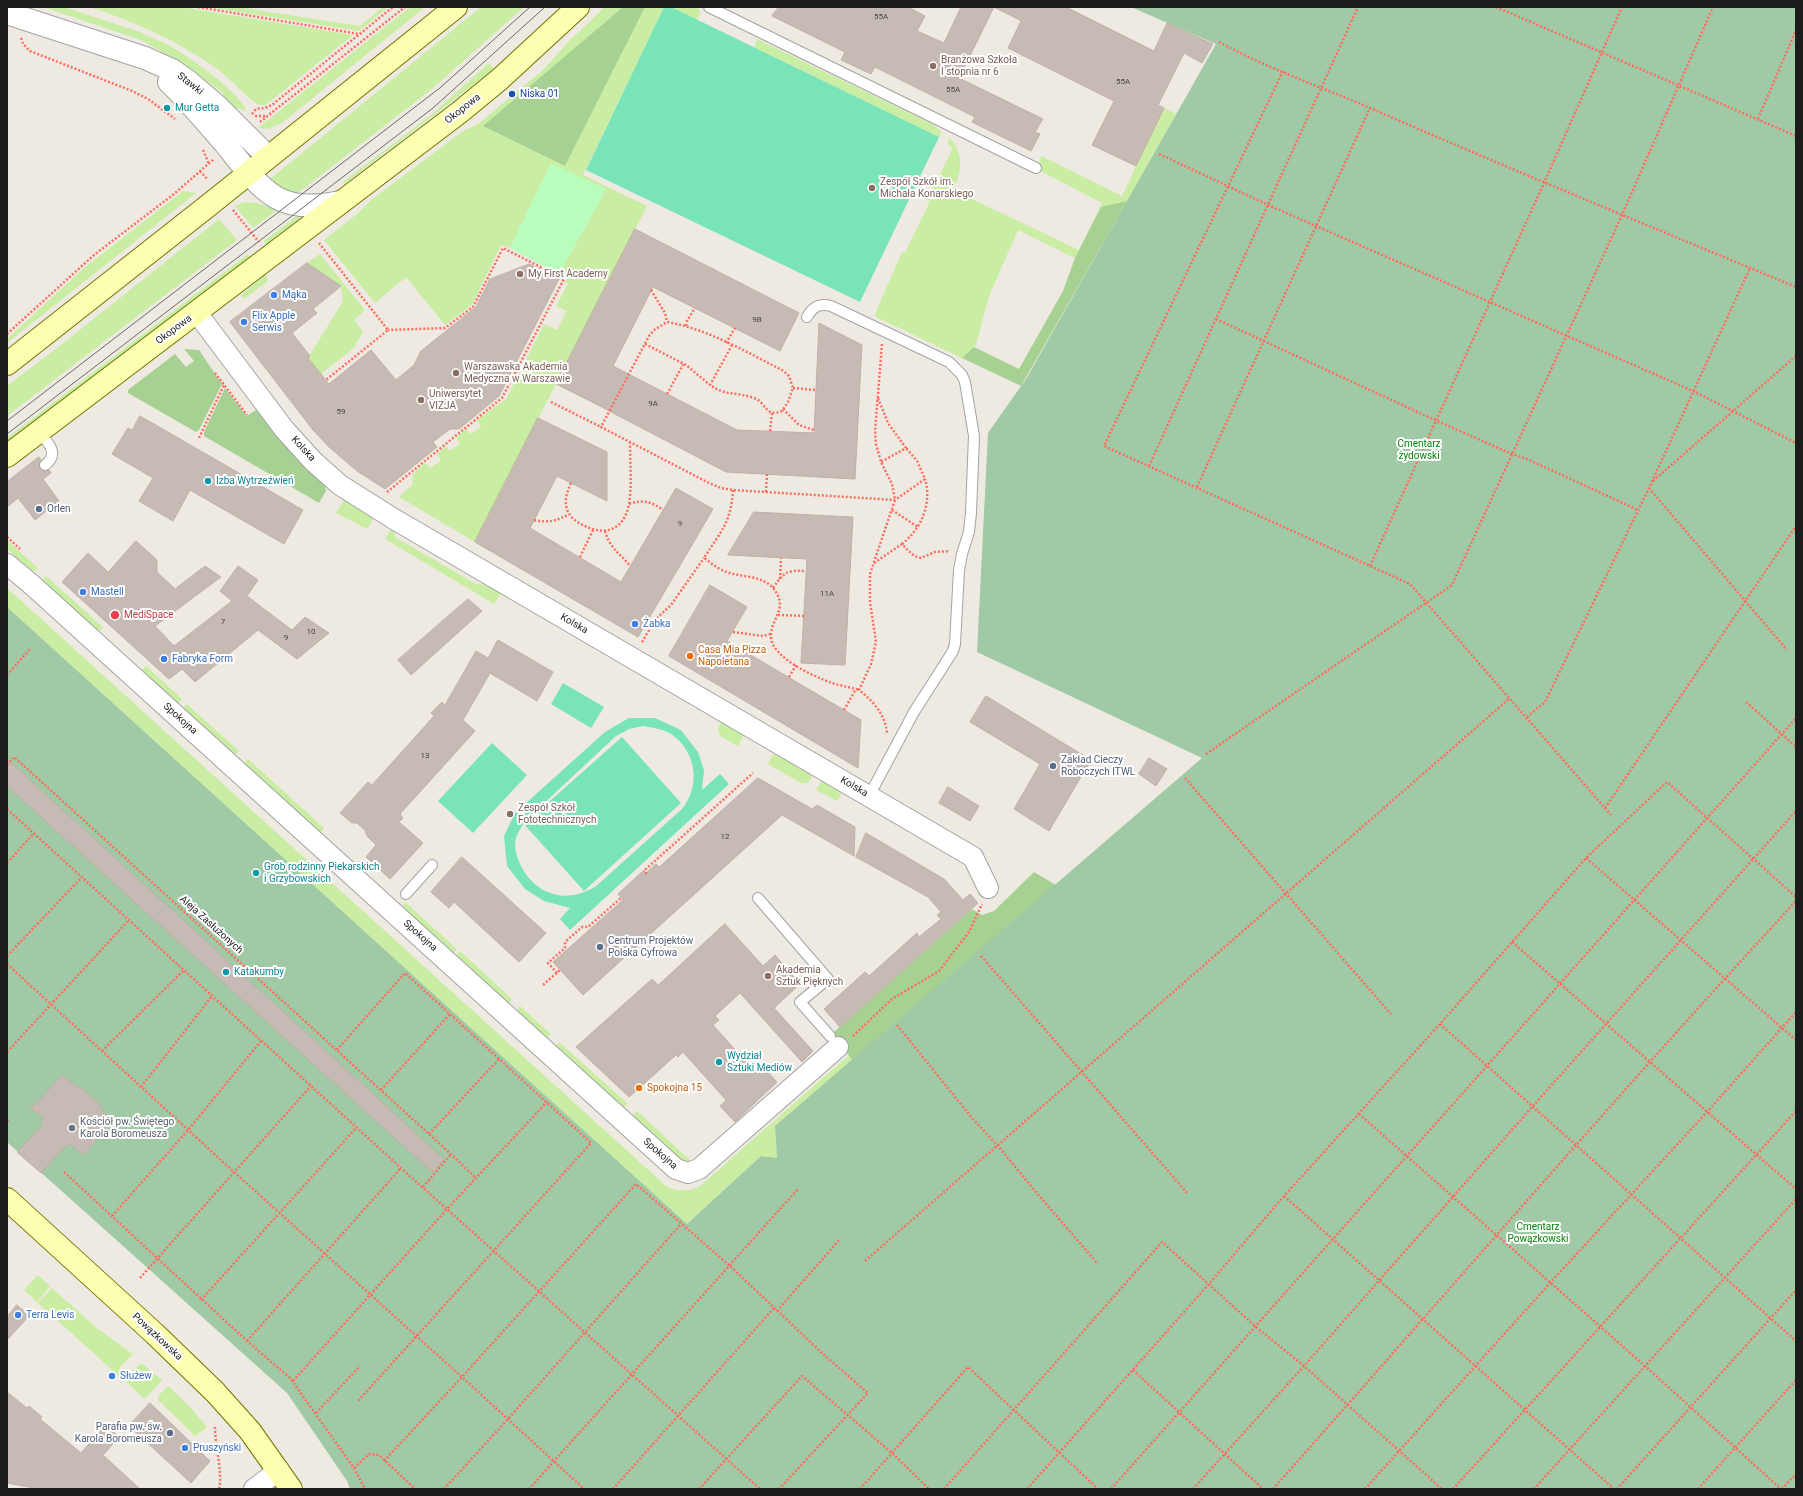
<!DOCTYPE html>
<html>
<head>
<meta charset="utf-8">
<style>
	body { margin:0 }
	#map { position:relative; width:1803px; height:1496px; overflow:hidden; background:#eeeae1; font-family:Roboto,sans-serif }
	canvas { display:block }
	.frame { position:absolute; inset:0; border:8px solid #1c1c1c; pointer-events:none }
</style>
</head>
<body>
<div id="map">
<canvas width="1803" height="1496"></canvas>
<div class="frame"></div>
</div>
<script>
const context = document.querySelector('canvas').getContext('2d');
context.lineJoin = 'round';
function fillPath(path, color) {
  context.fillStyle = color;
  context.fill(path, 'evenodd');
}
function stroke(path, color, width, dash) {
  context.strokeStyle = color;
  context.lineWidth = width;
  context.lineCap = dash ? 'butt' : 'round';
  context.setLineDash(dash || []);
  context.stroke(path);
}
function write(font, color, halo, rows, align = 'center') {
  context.font = font + ' Roboto,sans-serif';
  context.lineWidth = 4;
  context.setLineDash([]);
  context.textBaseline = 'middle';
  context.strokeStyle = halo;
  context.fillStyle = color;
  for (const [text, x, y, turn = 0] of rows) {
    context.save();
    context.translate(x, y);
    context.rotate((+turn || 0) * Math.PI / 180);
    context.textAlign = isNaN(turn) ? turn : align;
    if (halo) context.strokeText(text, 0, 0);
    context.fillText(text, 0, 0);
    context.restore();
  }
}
fillPath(new Path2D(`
	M43 7H64L143 33V34C151 38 159 40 166 44 183 52 243 94 246 111L229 105 222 97 223 93 177 60 141 40Z
	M90 7H181L353 35 272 100 265 105H260C247 99 229 77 216 68 176 40 135 22 90 7Z
	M208 7H237L360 26 383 7H388L359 31Z
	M410 7H425L282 123 268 129 258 128Z
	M481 7H524L432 89 298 193 279 188 269 180Z
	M605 7H623L484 126 565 166 645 7H664L583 175 647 206 475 542 399 497 412 485 413 474 425 463 431 468 441 460 437 454 446 446 450 451 460 443 456 438 466 429 471 434 481 427 477 420 506 399 544 324 557 330 567 311 556 306 568 284 565 282 567 277 559 274 606 189 551 164 510 248 501 245 472 305 445 325 406 277 375 303 324 240 357 214 371 200 463 131 478 124 543 70 571 39Z
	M671 7H695L699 9 700 14 697 20Z
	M757 39 932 124 942 132 939 137 754 47Z
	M489 63 494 69 344 184 343 182 432 114Z
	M1164 108 1176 114 1127 201 1101 207 1075 258 1018 230 989 296 976 345 962 358 874 316 902 252 905 253 930 201 927 200 953 148 947 144 950 138C964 154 962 172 953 190L1079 250 1102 203 1040 171 1039 164 1041 156 1122 196Z
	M183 191 196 193 7 343V339L84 268Z
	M244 202 257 203 277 210 253 228 235 206Z
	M298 215 300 218 266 244 264 241Z
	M219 219 237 240 7 416V386L66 341Z
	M248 254 250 257 7 442V438Z
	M320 254 365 310 354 320 363 332 353 349 321 374 308 358 343 301 341 286 307 263Z
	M265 275 268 279 267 282 244 299 241 295Z
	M347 500 373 515V519L367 529 336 513 344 501Z
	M393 526 395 537 476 584 494 585 501 593 494 604 385 539Z
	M7 540 38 568 36 571 31 570 7 549Z
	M46 576 103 627 101 630H96L42 581Z
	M7 588 666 1186C678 1192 688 1192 700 1186L848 1056 852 1060 775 1126 777 1158 761 1156 687 1224 7 607Z
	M146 666 182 699 177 704 141 672Z
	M187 704 239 751 234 756 182 709Z
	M723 720 745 733 738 746 720 736 718 728Z
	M775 751 813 775 808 783H801L768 764Z
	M248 759 324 828 320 833 244 764Z
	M822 779 843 791 837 801 816 790Z
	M405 902 457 949 453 954 403 909 402 906Z
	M460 951 512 999 509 1003H506L455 956Z
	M520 1006 551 1034 547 1038 545 1037 517 1012Z
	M559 1042 628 1104 622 1108 557 1048 556 1046Z
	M637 1111 693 1163H683L633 1118V1116Z
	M38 1275 50 1286 37 1302 24 1290Z
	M52 1288 98 1329 133 1354 119 1368 123 1371 119 1376 38 1303Z
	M141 1363 162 1380 145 1399 124 1380Z
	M168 1386 191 1408 207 1427 195 1436 158 1400 157 1397Z`), '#c9eda2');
fillPath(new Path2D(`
	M623 7H645L565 166 483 126Z
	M1127 201 1021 386 962 358 974 347 1019 369 1063 291 1075 258 1101 207Z
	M184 349 199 350 222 384 199 430 196 432 128 393V390L175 354 186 367 194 361Z
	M225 388 247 416 259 408 325 485 326 491 319 503 204 436V432Z
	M1034 872 1056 885 852 1060 833 1033 972 909 982 915 994 911Z`), '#a6d192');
fillPath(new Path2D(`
	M1131 7H1796V1489H350L347 1481 287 1393 7 1142V607L687 1224 761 1156 777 1158 775 1126 1202 758 977 652 988 433 1026 379 1216 44Z`), '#a0c9a5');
fillPath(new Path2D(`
	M551 163 606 189 559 274 510 248Z`), '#b9fdbd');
fillPath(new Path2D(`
	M664 7H671L939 137 860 302 586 170Z
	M563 683 604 707 591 728 551 704Z
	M629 718H655L681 730 698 752 704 770 702 790 720 774 729 784 570 930 560 919 570 908 544 901 525 889 507 866 504 836 515 813 605 732ZM643 726C654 728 666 729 675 737 697 755 700 787 682 809L595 887C569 902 543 898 525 873 520 865 515 854 515 844 515 836 521 828 525 821L616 736 629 729Z
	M622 737 681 803 584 891 524 824Z
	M492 743 527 775 473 833 438 801Z`), '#78e4b8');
const building = new Path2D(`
	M779 7H908L925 16 917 31 944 43 961 7H994L959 78 1043 119 1035 132 1040 134 1031 151 972 122 975 117 875 67 871 74 841 60 845 52 772 16Z
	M994 7H1066L1154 51 1167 23 1213 44 1202 63 1184 53 1158 105 1164 108 1136 166 1092 145 1114 101 1008 48 1021 21Z
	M635 229 799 313 780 351 653 287 613 366 737 430 814 433 819 323 862 345 855 479 726 472 594 403 556 384Z
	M307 263 341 286 313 309 317 313 292 333 310 356 308 358 329 384 371 350 396 380 414 365 421 351 476 307 490 279 529 264 559 279 499 396 459 429H450L433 442 437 447 385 489 357 471 329 447 313 430 230 322Z
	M140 416 303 510 284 544 190 490 173 521 139 501 153 478 112 454 128 428 132 430Z
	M538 418 607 452V501L557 476 530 528 621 582 676 488 713 509 638 637 475 542Z
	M39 457 41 460 39 464 40 469 44 471 49 470 51 473 43 479 59 501 35 520 18 498 7 507V482Z
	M754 512 853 517 845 665 801 663 807 559 728 555Z
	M136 541 157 560V572L175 589 205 566 221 577 155 626 174 646 232 601 220 591 238 566 258 580 247 596 260 606 292 630 305 617 329 633 297 659 258 630 195 682 182 669 169 679 62 582 88 553 108 572Z
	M710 585 747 607 727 641 861 720 858 768 669 656Z
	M468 599 482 611 411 675 398 660Z
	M498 640 553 672 537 701 490 673 463 720 475 731 400 814 403 818 399 822 423 843 390 879 366 857 376 845 367 836 365 830 357 823H352L340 813 368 782 372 785 434 716 431 713 442 702 445 705 476 651 488 658Z
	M986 696 1091 760 1049 831 1014 809 1040 764 970 722Z
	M1149 758 1167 769 1156 786 1139 774Z
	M7 759 444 1159 432 1172 7 786Z
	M758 778 812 809 817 805 855 827 854 856 782 815 583 995 553 962 623 900 618 894 644 870 646 873 656 864 659 867Z
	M948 787 979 806 970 821 939 803Z
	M866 833 944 879 963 900 970 894 978 903 840 1027 824 1009 865 972 869 976 917 933 919 937 941 919 937 915 941 912 928 897 856 857Z
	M462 857 546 933 519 962 454 902 449 908 431 892Z
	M725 924 763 966 775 955 800 984 774 1008 813 1051 802 1062 740 993 715 1016 719 1020 713 1025 756 1073 763 1067 777 1082 735 1122 720 1106 726 1100 683 1052 678 1057 676 1055 629 1097 576 1047 652 979 658 985Z
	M63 1075 77 1087 79 1086 100 1104 99 1107 112 1119 100 1133 95 1142 83 1155 71 1144 68 1146 67 1145 41 1173 17 1152 43 1124 41 1122 44 1118 31 1109Z
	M17 1305 29 1316 7 1340V1317Z
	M7 1392 27 1408 29 1406 42 1417 40 1419 81 1453 106 1425 119 1437 103 1455 140 1489H39L7 1483Z
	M150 1403 210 1461 191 1483 129 1426Z`);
fillPath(building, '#c6bbb4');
stroke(building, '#c1afa2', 1);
const service = new Path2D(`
	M709 7 1036 168
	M807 317C813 306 820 303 831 306L949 362 962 375 965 382 974 436 971 513 969 532 962 554 959 570 955 644 953 651 914 712 869 796
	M39 432C48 442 60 454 45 465
	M406 894 432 865
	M758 898 828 979 800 1002 830 1036`);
const minor = new Path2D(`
	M197 313 284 429 313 461 340 485 394 519 973 857 988 888
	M7 564 31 584 676 1169 688 1173 699 1169 838 1047
	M254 1489 279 1470`);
const tertiary = new Path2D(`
	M7 13 145 58 172 70 189 82 217 106 268 157
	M169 82C190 102 208 124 227 146 262 190 278 216 340 202`);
const secondary = new Path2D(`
	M7 364 209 205 456 7
	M7 456 460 112 500 79 578 7
	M7 1199 155 1334 215 1392 250 1431 291 1489`);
stroke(service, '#a3a3a3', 12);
stroke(minor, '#a3a3a3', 22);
stroke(tertiary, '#a3a3a3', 24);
stroke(secondary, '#6d7600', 24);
stroke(new Path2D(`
	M198 7 359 34
	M1496 7 1796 136
	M21 38 23 44 30 51 132 91 148 99 175 119
	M1219 42C1272 71 1331 90 1386 115 1522 174 1659 230 1796 287
	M1283 71 1104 446 1410 584 1611 815
	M252 114 256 109 265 108 272 105 393 7
	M255 116H266
	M1758 119 1796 30
	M260 122 405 7
	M203 150 209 164
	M1159 154 1268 205 1693 391 1796 443
	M200 171 208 180
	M233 210 259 242
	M319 243 388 330 326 380
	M651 290 665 313 667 322
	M1216 319 1437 421 1512 454 1527 459 1638 510
	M686 326 687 321 695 308
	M7 334 94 255 174 194 214 159
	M726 343 735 328
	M645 344 686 365 710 385
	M882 344 875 431 876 444 881 462 892 484 895 500 870 574V602L876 642 871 664 859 690C873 701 885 714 887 733
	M732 345 710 385C725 396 738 392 754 398 767 403 765 418 782 411L788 402 793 388 789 376 782 370C746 352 708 329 667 322L654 330 649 336 601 427 709 483 721 488 733 490 895 500 925 479 917 461 906 448
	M215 373 247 415
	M793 388 816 390
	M667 394 684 363
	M878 398 888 423 906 448 881 462
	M551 402 601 427
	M783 409 799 425 814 430
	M770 431 772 413
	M199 438 224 385
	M1149 466 1358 7
	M1653 481 1796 356
	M571 483C567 492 564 500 567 509 569 516 575 521 581 524 604 537 624 531 629 504 632 488 630 460 630 443
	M1197 487 1370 108
	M1649 488 1787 650
	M733 490C731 523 721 531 704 558 710 562 715 567 722 570 737 578 761 574 773 588 790 608 770 619 771 637 772 658 815 677 832 683 841 686 850 687 859 690
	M387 492 502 398 564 279 503 248 473 307 445 328 388 330
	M766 492 767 474
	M629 504C643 499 652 502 663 510
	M892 510 918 527
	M534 520C549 523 557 521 569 514
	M605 531C610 549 620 553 630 566
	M7 537 20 549
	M902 544C922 528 932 503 925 479
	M580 557 593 530
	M874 563 902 544C908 550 913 557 921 558L935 552 950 551
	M1370 566 1544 183 1622 7
	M780 579 781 558
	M773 588C784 572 787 570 806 571
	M778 615 804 616
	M733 632 763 636 771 634
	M642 642 656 619 671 605 704 558
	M7 675 30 649
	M789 677 796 665
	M1746 702 1796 747
	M844 710 856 689
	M1527 717 1545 702 1649 488 1750 268
	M1206 754 1452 585 1622 215 1713 7
	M7 765 14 757 451 1154 476 1178
	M1185 778 1391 1014
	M1605 808 1796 526
	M7 809 401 1168 760 1489
	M1586 858 1796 1040
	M7 863 34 833
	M646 874V869L753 773
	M1512 942 1796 1189
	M7 956 82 877
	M981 956 1188 1194
	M7 964 234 1172 462 1377 584 1489
	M557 973 548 963 565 948V942L582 927H588L621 898
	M543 985 560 970
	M1440 1024 1796 1341
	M897 1025 972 1118 998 1146 1035 1191 1098 1264
	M853 1036 892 999 939 971 969 932 982 904
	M337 1050 405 973 591 1143 358 1401
	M102 1051 184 970
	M7 1052 129 920
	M141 1087 212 996
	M381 1090 450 1014
	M1359 1114 1645 1366 1781 1489
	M7 1120 9 1121
	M429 1134 499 1059
	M64 1172 247 1341 290 1378 354 1468 365 1489
	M423 1187 451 1154
	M1284 1196 1614 1489
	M112 1216 188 1130 261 1041
	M865 1261 1510 698
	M140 1278 311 1086
	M201 1300 357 1127
	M777 1311 840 1239
	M247 1341 401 1168
	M1133 1370 1263 1489
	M293 1381 447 1209 547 1102
	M316 1413 360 1366
	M215 1427C215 1445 223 1475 219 1489
	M384 1461 462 1377 636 1184 730 1266 823 1354 868 1393 779 1489
	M354 1468 369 1454 379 1455 415 1489
	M444 1489 508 1419 681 1224
	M529 1489 798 1189
	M613 1489 774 1308
	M699 1489 802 1376 892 1453 929 1489
	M860 1489 968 1367 1098 1489
	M944 1489 1162 1242 1256 1327 1304 1366 1442 1489
	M1027 1489 1208 1285 1284 1196 1440 1024 1586 858 1667 782 1796 897
	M1111 1489 1796 718
	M1193 1489 1304 1366 1532 1107 1796 811
	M1273 1489C1447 1293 1618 1094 1796 901
	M1365 1489 1550 1283 1707 1112 1796 1012
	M1453 1489 1796 1111
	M1534 1489 1796 1199
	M1617 1489 1796 1290
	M1698 1489 1796 1380
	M1782 1489 1796 1474`), '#ff6d61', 2.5, [2, 2]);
stroke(service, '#fff', 10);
stroke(minor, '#fff', 20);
stroke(tertiary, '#fff', 22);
stroke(secondary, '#fcfeb0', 22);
stroke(new Path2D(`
	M7 421 441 87 530 7
	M7 434 433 108 545 7`), '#6a6a6a', 1);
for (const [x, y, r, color] of [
	[933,66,4,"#8d6e63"],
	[512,94,4,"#1a4fb4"],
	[167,108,4,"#0f9aa8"],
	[872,188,4,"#8d6e63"],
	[520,274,4,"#8d6e63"],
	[274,295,4,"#3f7fe0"],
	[244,322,4,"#3f7fe0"],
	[456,373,4,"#8d6e63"],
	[421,400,4,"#8d6e63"],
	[208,481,4,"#0f9aa8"],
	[39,509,4,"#5c6f8a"],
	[83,592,4,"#3f7fe0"],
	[115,615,5,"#e0444e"],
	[635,624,4,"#3f7fe0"],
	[690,656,4,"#e8710a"],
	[164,659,4,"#3f7fe0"],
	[1053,766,4,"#5c6f8a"],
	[510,814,4,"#8d6e63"],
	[256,873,4,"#0f9aa8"],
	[600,947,4,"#5c6f8a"],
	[226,972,4,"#0f9aa8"],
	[768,976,4,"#8d6e63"],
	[719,1062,4,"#0f9aa8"],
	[639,1088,4,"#e8710a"],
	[72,1128,4,"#6b7280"],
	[18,1315,4,"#3f7fe0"],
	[112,1376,4,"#3f7fe0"],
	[170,1433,4,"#5c6f8a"],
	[185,1448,4,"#3f7fe0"]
]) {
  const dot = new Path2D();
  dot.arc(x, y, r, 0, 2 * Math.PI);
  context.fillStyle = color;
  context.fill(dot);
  stroke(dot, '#fff', 1.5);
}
write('8px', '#464442', null, [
	["55A",881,17],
	["55A",1123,82],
	["55A",953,90],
	["9B",757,320],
	["9A",653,404],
	["59",341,412],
	["9",680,524],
	["11A",827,594],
	["7",223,622],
	["10",311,632],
	["9",286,638],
	["13",425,756],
	["12",725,837]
]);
write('10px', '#785e54', '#fff', [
	["Branżowa Szkoła",941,60],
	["I stopnia nr 6",941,72],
	["Zespół Szkół im.",880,182],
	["Michała Konarskiego",880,194],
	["My First Academy",528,274],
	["Warszawska Akademia",464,367],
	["Medyczna w Warszawie",464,379],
	["Uniwersytet",429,394],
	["VIZJA",429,406],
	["Zespół Szkół",518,808],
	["Fototechnicznych",518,820],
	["Akademia",776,970],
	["Sztuk Pięknych",776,982]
], 'left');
write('10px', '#1c1c1c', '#fff', [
	["Stawki",190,84,38],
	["Okopowa",463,109,-38],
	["Okopowa",174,330,-37],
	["Kolska",303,449,47],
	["Kolska",574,624,30],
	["Spokojna",180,719,42],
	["Kolska",854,787,30],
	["Aleja Zasłużonych",211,925,42],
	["Spokojna",420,936,42],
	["Spokojna",660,1154,41],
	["Powązkowska",157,1337,43]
]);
write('10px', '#164399', '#fff', [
	["Niska 01",520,94]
], 'left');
write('10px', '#0d838f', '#fff', [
	["Mur Getta",175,108],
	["Izba Wytrzeźwień",216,481],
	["Grób rodzinny Piekarskich",264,867],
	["i Grzybowskich",264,879],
	["Katakumby",234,972],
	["Wydział",727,1056],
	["Sztuki Mediów",727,1068]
], 'left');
write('10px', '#366cbe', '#fff', [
	["Mąka",282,295],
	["Flix Apple",252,316],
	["Serwis",252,328],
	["Mastell",91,592],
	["Żabka",643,624],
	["Fabryka Form",172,659],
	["Terra Levis",26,1315],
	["Służew",120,1376],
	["Pruszyński",193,1448]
], 'left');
write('10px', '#04810b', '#fff', [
	["Cmentarz",1419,444],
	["żydowski",1419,456],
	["Cmentarz",1538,1227],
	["Powązkowski",1538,1239]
]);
write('10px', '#4e5e75', '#fff', [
	["Orlen",47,509],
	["Zakład Cieczy",1061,760],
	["Roboczych ITWL",1061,772],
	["Centrum Projektów",608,941],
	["Polska Cyfrowa",608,953],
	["Parafia pw. św.",162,1427,"right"],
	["Karola Boromeusza",162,1439,"right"]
], 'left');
write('10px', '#be3a42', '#fff', [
	["MediSpace",124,615]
], 'left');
write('10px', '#c56008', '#fff', [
	["Casa Mia Pizza",698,650],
	["Napoletana",698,662],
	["Spokojna 15",647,1088]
], 'left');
write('10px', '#5b616d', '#fff', [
	["Kościół pw. Świętego",80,1122],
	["Karola Boromeusza",80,1134]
], 'left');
</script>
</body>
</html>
